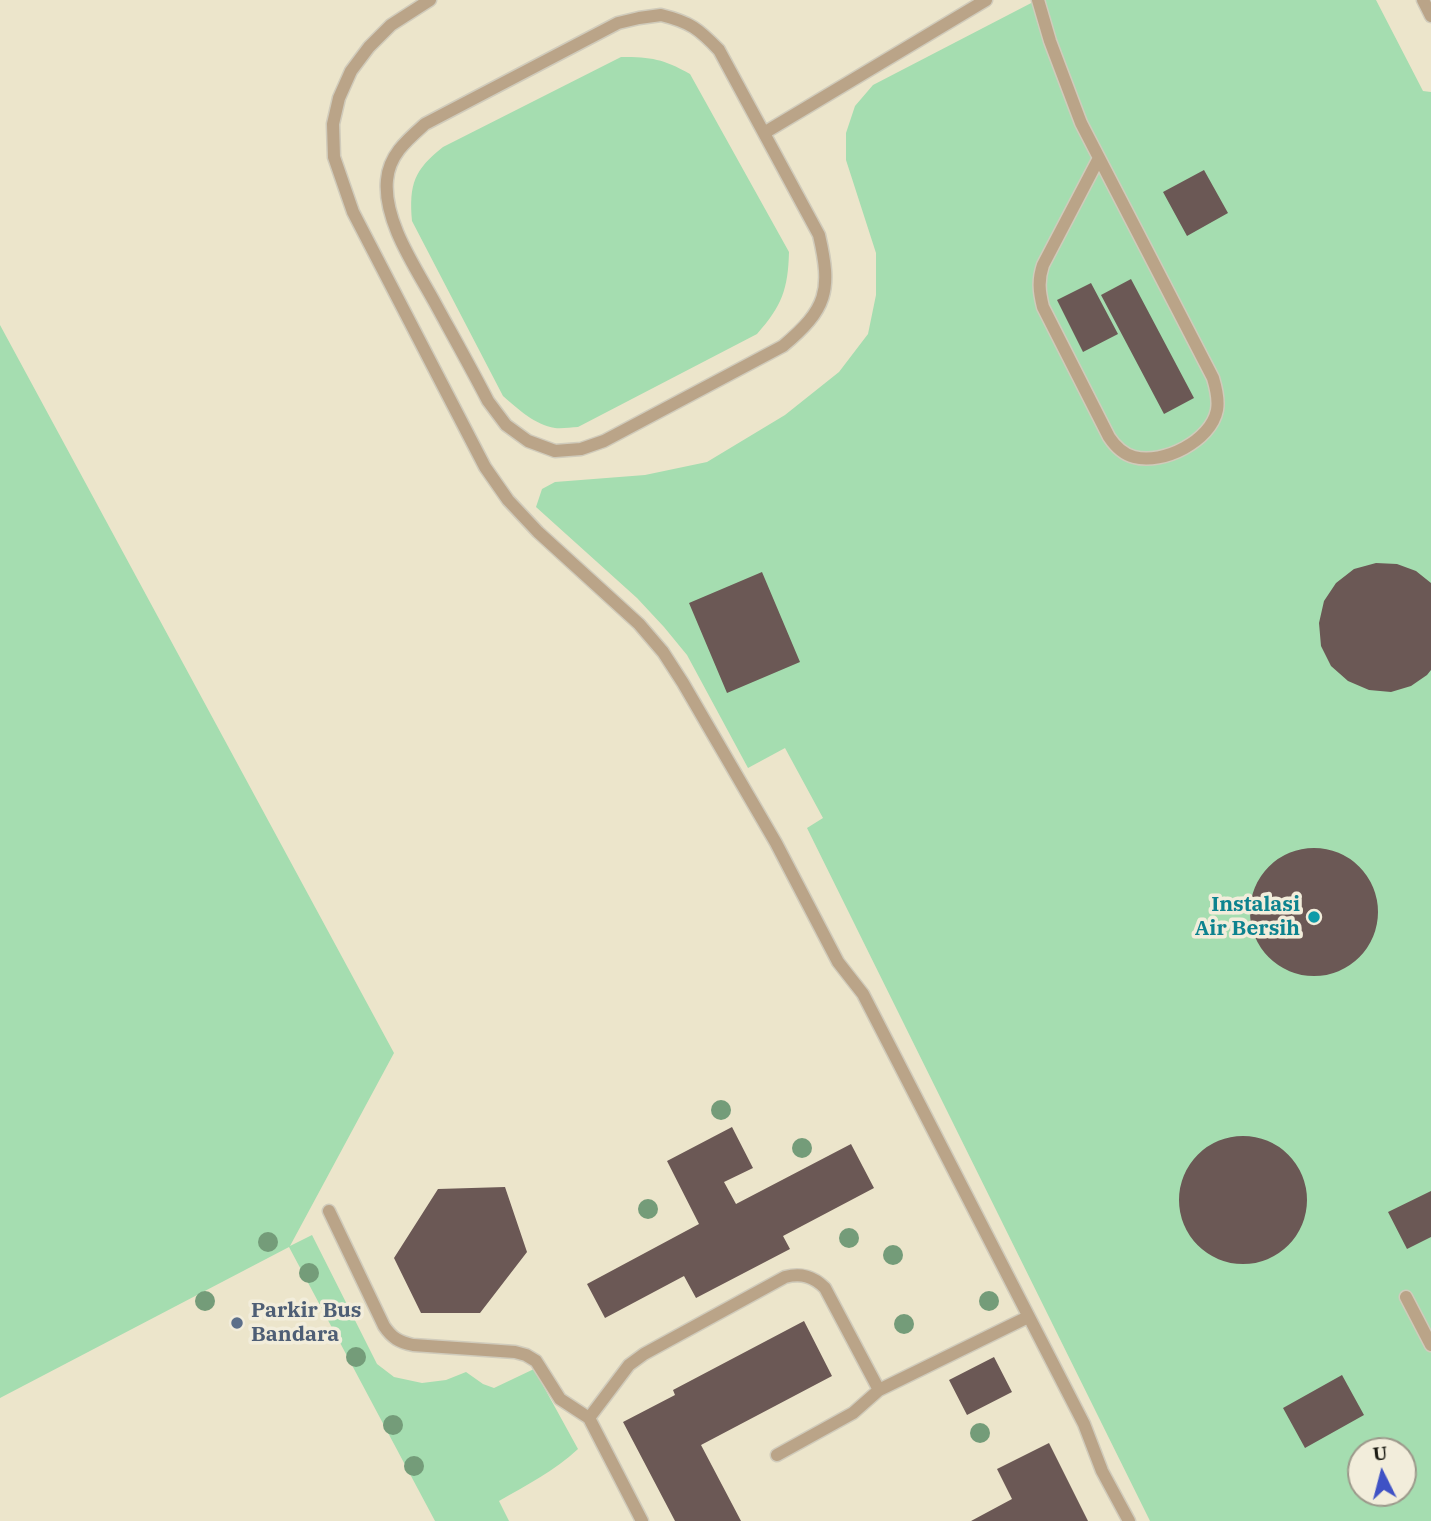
<!DOCTYPE html>
<html>
<head>
<meta charset="utf-8">
<style>
	body { margin:0 }
	#map { position:relative; width:1431px; height:1521px; overflow:hidden; background:#f2eddb; font-family:"IBM Plex Serif",serif }
	canvas { display:block }
	.north { position:absolute; left:1347px; top:1437px; width:70px; height:70px; box-sizing:border-box; background:#f2eddb; border:2px solid #9c998b; border-radius:50%; rotate:354deg; font-size:19px; font-weight:700; line-height:28px; text-align:center; color:#1b1a13 }
	.north::after { content:''; display:block; margin:auto; width:24px; height:32px; background:#3f52c5; clip-path:polygon(50% 0,100% 100%,50% 72%,0 100%) }
</style>
</head>
<body>
<div id="map">
<canvas width="1431" height="1521"></canvas>
<div class="north">U</div>
</div>
<script>
const context = document.querySelector('canvas').getContext('2d');
context.lineJoin = 'round';
function fillPath(path, color) {
  context.fillStyle = color;
  context.fill(path, 'evenodd');
}
function stroke(path, color, width, dash) {
  context.strokeStyle = color;
  context.lineWidth = width;
  context.lineCap = dash ? 'butt' : 'round';
  context.setLineDash(dash || []);
  context.stroke(path);
}
function write(font, color, halo, rows, align = 'center') {
  context.font = font + ' "IBM Plex Serif",serif';
  context.lineWidth = 7;
  context.setLineDash([]);
  context.textBaseline = 'middle';
  context.strokeStyle = halo;
  context.fillStyle = color;
  for (const [text, x, y, turn = 0] of rows) {
    context.save();
    context.translate(x, y);
    context.rotate((+turn || 0) * Math.PI / 180);
    context.textAlign = isNaN(turn) ? turn : align;
    if (halo) context.strokeText(text, 0, 0);
    context.fillText(text, 0, 0);
    context.restore();
  }
}
fillPath(new Path2D(`
	M0 0H1431V1521H0ZM1361 1451H1403V1493H1361Z`), '#ece5cb');
fillPath(new Path2D(`
	M1037 0H1376L1423 91 1431 92V1521H1150L807 828 823 818 785 748 748 768 687 655 664 627 637 598 536 507 542 489 555 482 645 475 707 462 785 415 839 372 868 334 876 295V253L846 160V133L855 106 873 85ZM1361 1451H1403V1493H1361Z
	M621 57C652 57 663 59 690 74L789 252C788 289 782 306 757 334L578 427C571 427 562 429 555 428 535 425 518 409 503 396L412 221C409 184 414 170 443 147Z
	M0 325 394 1053 290 1246 312 1235 377 1364 394 1377 422 1383 446 1380 466 1372 483 1384 494 1388 534 1369 578 1449C554 1471 527 1485 499 1501L509 1521H435L289 1247 0 1398Z`), '#a5ddb0');
fillPath(new Path2D(`
	M1204 170 1228 213 1187 236 1163 192Z
	M1131 279 1194 398 1164 414 1101 295Z
	M1091 283 1118 334 1083 352 1057 300Z
	M1376 563 1397 564 1416 571 1431 583V670L1427 675 1411 686 1391 692 1369 690 1348 681 1331 666 1321 646 1319 623 1324 601 1336 583 1354 569Z
	M762 572 800 662 727 693 689 603Z
	M1250 912a64 64 0 1 1 128 0a64 64 0 1 1-128 0Z
	M732 1127 753 1168 724 1182 736 1204 851 1144 874 1188 783 1236 790 1249 696 1298 684 1276 605 1318 587 1284 699 1224 667 1161Z
	M1179 1200a64 64 0 1 1 128 0a64 64 0 1 1-128 0Z
	M505 1187 527 1252 480 1313H421L394 1258 438 1189Z
	M1431 1191V1237L1407 1249 1388 1212Z
	M804 1321 832 1376 701 1445 741 1521H675L623 1422 675 1395 673 1390Z
	M994 1357 1012 1392 967 1415 949 1380Z
	M1342 1375 1364 1415 1305 1448 1283 1408Z
	M1049 1443 1088 1521H971L1012 1499 997 1469Z`), '#6b5855');
const service = new Path2D(`
	M430 0 391 25 369 47 351 71 339 98 333 124 334 157 353 212 485 467 508 500 538 532 639 624 663 652 683 683 776 843 838 962 863 994 1084 1424 1102 1471 1129 1521
	M1038 0 1050 41 1081 123 1213 378C1216 388 1219 399 1217 410 1211 441 1163 465 1134 457 1122 454 1115 446 1109 437L1043 307C1039 291 1038 280 1043 265L1099 158
	M1423 0 1431 16
	M661 15C690 22 699 29 719 50L819 235C832 291 827 309 783 346L604 441 581 449 555 451 528 441 506 425 488 401C471 368 453 336 435 303 416 268 383 221 387 180 389 155 407 140 425 124L618 23 639 18Z
	M764 133 986 0
	M329 1211 384 1326C392 1338 399 1342 413 1345L515 1352 526 1355 536 1361 560 1399 589 1418 642 1521
	M1406 1297 1431 1345
	M589 1418 629 1365 644 1354 785 1277C801 1273 813 1276 825 1288L879 1390
	M777 1455 853 1413 879 1390 1028 1317`);
stroke(service, '#d0cbbb', 15);
stroke(service, '#baa488', 12);
context.fillStyle = '#749c79';
for (const [x, y] of [
	[721,1110],
	[802,1148],
	[648,1209],
	[849,1238],
	[268,1242],
	[893,1255],
	[309,1273],
	[205,1301],
	[989,1301],
	[904,1324],
	[356,1357],
	[393,1425],
	[980,1433],
	[414,1466]
]) {
  context.beginPath();
  context.arc(x, y, 10, 0, 2 * Math.PI);
  context.fill();
}
for (const [x, y, r, color] of [
	[1314,917,7,"#0f9aa8"],
	[237,1323,7,"#5c6f8a"]
]) {
  const dot = new Path2D();
  dot.arc(x, y, r, 0, 2 * Math.PI);
  context.fillStyle = color;
  context.fill(dot);
  stroke(dot, '#f2eddb', 2.5);
}
write('bold 21px', '#0d838f', '#f2eddb', [
	["Instalasi",1300,905],
	["Air Bersih",1300,929]
], 'right');
write('bold 21px', '#4e5e75', '#f2eddb', [
	["Parkir Bus",251,1311],
	["Bandara",251,1335]
], 'left');
</script>
</body>
</html>
